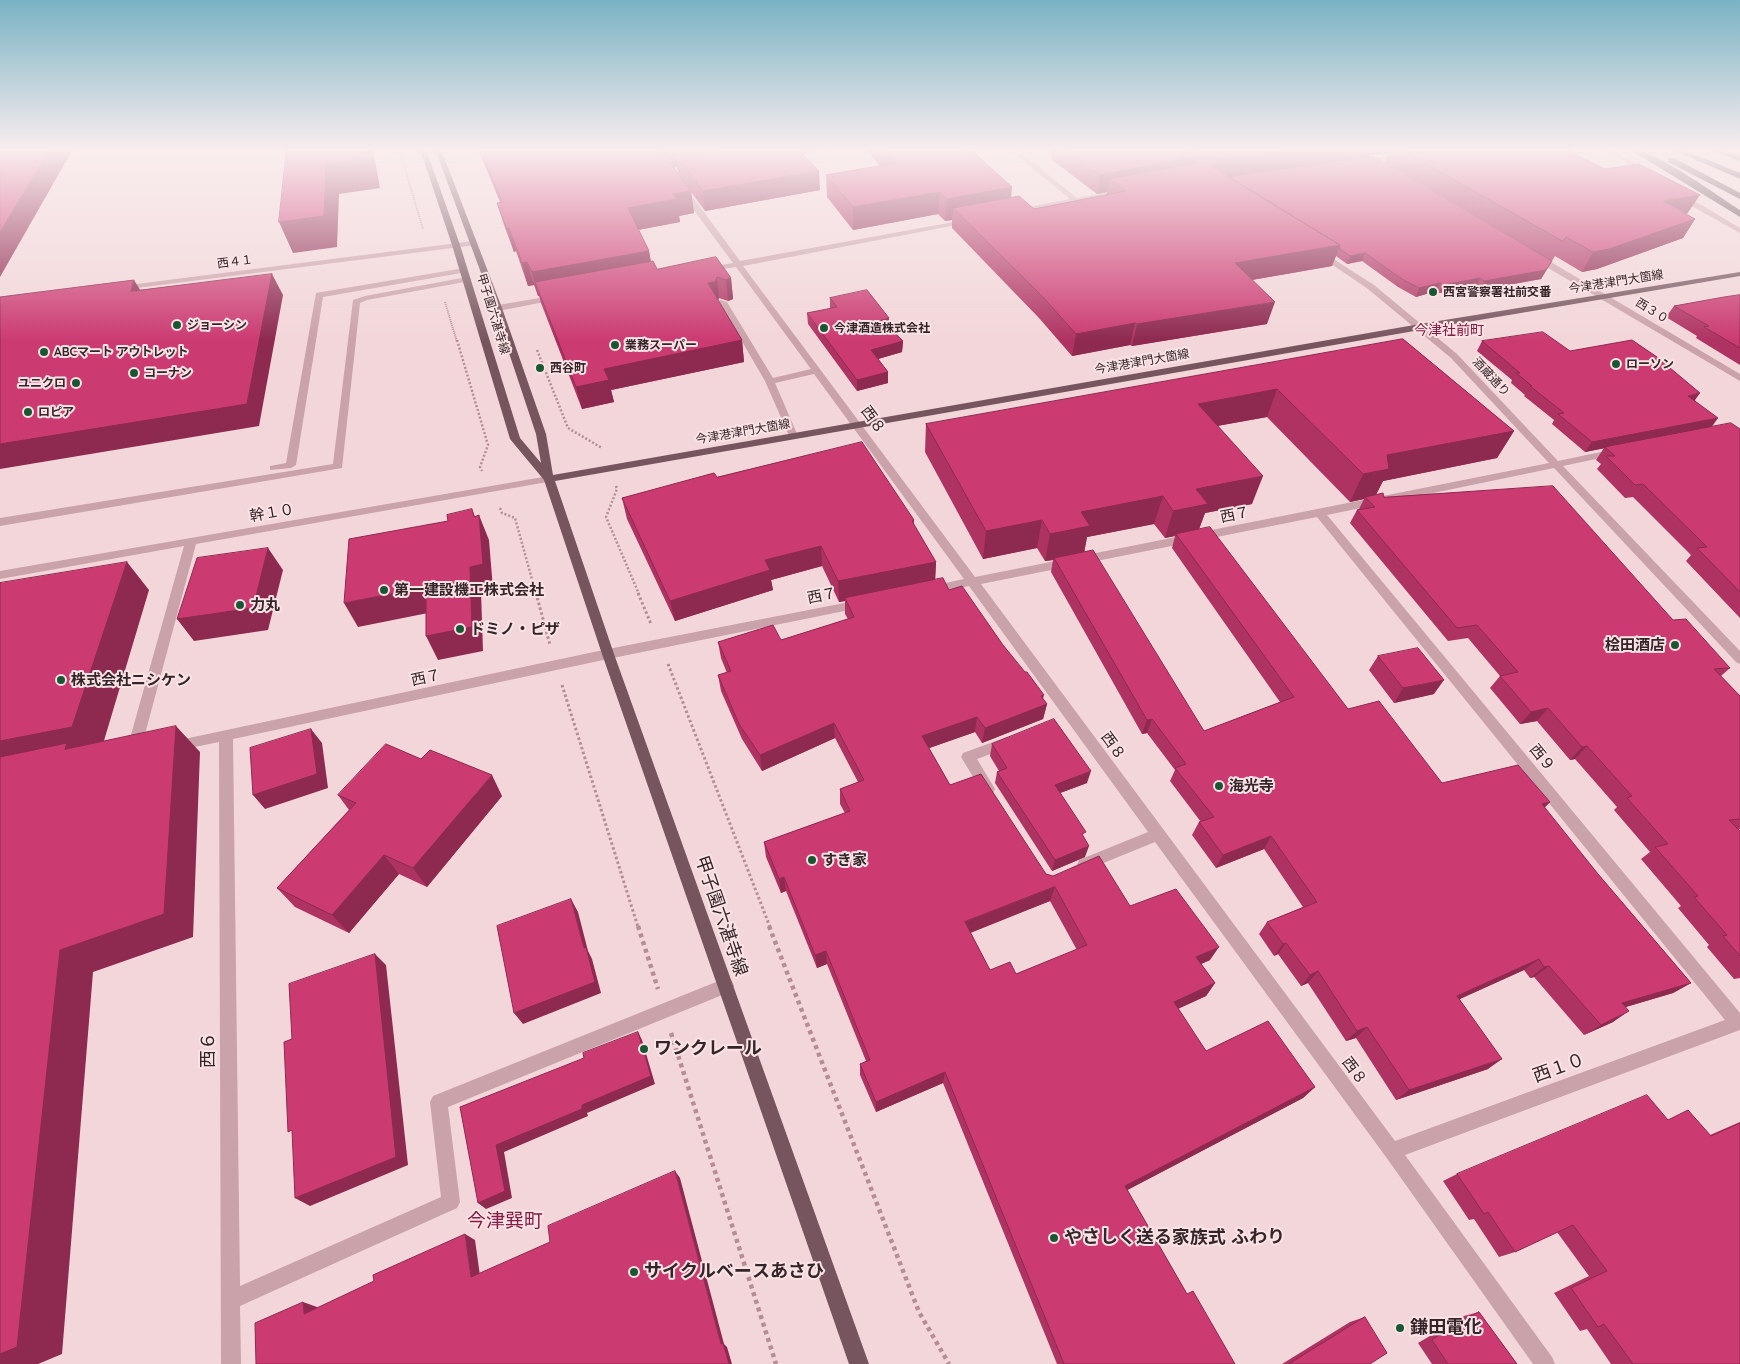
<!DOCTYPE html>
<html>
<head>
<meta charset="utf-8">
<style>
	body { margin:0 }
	canvas { display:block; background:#f2d6d9 }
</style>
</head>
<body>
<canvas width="1740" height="1364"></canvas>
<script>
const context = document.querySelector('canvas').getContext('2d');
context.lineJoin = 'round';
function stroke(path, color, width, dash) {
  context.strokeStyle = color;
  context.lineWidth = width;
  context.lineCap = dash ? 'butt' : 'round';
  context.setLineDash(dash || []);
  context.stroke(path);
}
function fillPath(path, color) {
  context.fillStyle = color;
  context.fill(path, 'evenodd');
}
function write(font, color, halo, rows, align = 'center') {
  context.font = font + ' Quicksand,"Noto Sans JP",sans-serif';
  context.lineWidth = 4;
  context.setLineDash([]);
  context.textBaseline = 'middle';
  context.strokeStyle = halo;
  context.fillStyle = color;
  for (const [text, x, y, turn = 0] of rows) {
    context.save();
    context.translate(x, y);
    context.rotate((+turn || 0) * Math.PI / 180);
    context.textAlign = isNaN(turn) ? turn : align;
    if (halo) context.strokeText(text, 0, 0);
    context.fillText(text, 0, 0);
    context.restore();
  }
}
stroke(new Path2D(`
	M399 149 423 229
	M445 302 457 342`), '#b68d95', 2, [1, 1]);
stroke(new Path2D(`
	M457 340 488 445 480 467 482 471
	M537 350 568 428 602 448
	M616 486 617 489 606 517 639 594
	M500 508 502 513 515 518 536 594`), '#b68d95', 2.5, [2, 2]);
stroke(new Path2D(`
	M536 593 550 645
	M638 593 651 624
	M668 664 770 927
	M562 685 638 927`), '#b68d95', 3, [2.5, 2.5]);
stroke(new Path2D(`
	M638 926 658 989
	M769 926 919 1312 949 1364
	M671 1033 776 1364`), '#b68d95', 4.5, [4, 4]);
fillPath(new Path2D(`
	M817 149H832L787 157 784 155Z
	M1009 149H1016L1077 198 1122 190 1126 192 1014 213V209H1017L1070 199Z
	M1604 149H1611L1652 174 1647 175Z
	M1404 153 1406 154V156L1362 163 1359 161Z
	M681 189H687L740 261 970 219 971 221 967 223 743 266 975 577 1549 463 1451 358 1368 289 1318 255V251H1321L1374 285 1457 354 1558 461 1615 449 1619 450V454L1563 466 1740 651V664L1736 662 1554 468 1327 515 1740 1013V1030L1405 1155 1552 1357 1555 1364H1533L1386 1157 1155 842 1084 871 1079 870 1077 865 1079 860 1148 832 969 586 931 594 927 593 925 590 927 587 964 579 814 374 775 383 798 436 796 438H790L765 381 719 302 720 300 727 302 773 378 811 369 736 267 704 272V268L733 263 681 193ZM1317 517 1725 1020 1395 1141 981 584Z
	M1677 194H1683L1740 228V233L1677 198Z
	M473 241H476V245L121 290 117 288 121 286Z
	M1533 255H1539L1740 374V381L1533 259Z
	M464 268 468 270 467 272 323 297 296 465 291 468 270 470V466L286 463 316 293Z
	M467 277 471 279 470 281 367 300 360 303 342 468 0 526V518L333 464 353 300 365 296Z
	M557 295 561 297 560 299 498 311 494 308 498 305Z
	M549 476 554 479 553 481 196 544 141 749 139 753 134 754 129 753 127 749 184 546 0 579V571Z
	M860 600 864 601 866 604 864 607 608 659 233 739 240 1286 441 1197 430 1102 433 1096 726 978 732 981 734 986 732 991 448 1107 460 1202 457 1208 240 1306 241 1364H221L219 742 175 751 170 750 168 746 170 742 608 649Z
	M1007 737 1012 738 1014 742 1012 746 977 759 995 789 993 793 988 795 983 793 961 757 963 753Z`), '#caa2a9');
fillPath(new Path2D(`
	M420 149H426L460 245 520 438 541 463 536 434 494 308 435 149H441L502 308 546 434 553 475 1420 324 1740 272V276L1420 330 555 481 614 654 869 1364H849L602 654 544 480 510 439 452 245Z`), '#77555f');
fillPath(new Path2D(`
	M1629 149C1651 147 1718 196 1740 210V217Z
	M1671 149H1681L1740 173V179Z
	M1710 149H1720L1740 156V161Z
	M1668 158H1674L1740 193V199L1668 162Z`), '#563b44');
fillPath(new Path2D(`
	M478 149H798L820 190 705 211 691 192 694 213 679 216 680 222 638 230 649 251 651 262 657 269 731 278 733 299 728 301 719 298 718 300 742 340 744 362 611 390 614 402 582 409 541 303 539 296H538L534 285 528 286 516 251 514 252 504 225 497 203 500 202ZM677 167 678 174 674 168Z
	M866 149H959L1011 197 1034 209 1106 195 1107 192 1097 194 1051 159 1052 149H1565L1695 219 1683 238 1597 269 1582 272 1555 256 1541 279 1480 290 1476 287 1439 293 1436 291 1416 297 1398 287 1362 261 1347 264 1336 256 1332 266 1252 280 1267 324 1132 346 1130 345 1072 356 1039 318 952 228V220L945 221 938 214 853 230 827 197 826 175 880 166ZM1388 153 1385 162 1542 255 1366 157 1370 155Z
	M1740 295V365L1696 338 1697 336 1666 317 1674 306Z
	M830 298 889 327 903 341 902 352 878 359 888 372V383L857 391 808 324 807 313 830 309Z
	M1403 339 1514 431 1497 458 1383 481 1376 495 1384 497 1673 620 1730 668 1721 676 1740 696V829H1738L1740 831V978L1734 979 1707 947 1709 945 1678 908 1681 906 1641 859 1650 852 1614 810 1617 807 1575 759 1570 760 1537 721 1520 724 1490 688 1500 676 1468 638 1448 641 1350 523 1357 510 1359 509 1364 499 1350 502 1267 417 1217 426 1252 504 1205 513 1199 529 1348 709 1442 783 1550 802 1544 808 1598 874 1691 983 1673 993 1626 1007 1613 1022 1584 1035 1534 977 1530 978 1524 970 1460 999 1488 1069 1396 1100 1356 1038 1346 1041 1308 983 1301 986 1278 954 1274 956 1259 934 1267 922 1303 907 1264 849 1216 868 1192 835 1199 822H1201L1170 781 1175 770 1147 733 1142 734 1051 572 1053 560 1045 561 1037 548 983 559 925 452 926 424ZM1154 524 1165 538 1175 536 1172 548 1280 702 1204 731 1084 552 1087 537Z
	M1482 341 1570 351 1695 400 1712 427 1740 429V618L1686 561 1691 555 1633 497 1625 498 1597 469 1601 464 1596 460 1604 448 1585 452 1552 424 1554 420 1524 396 1525 395 1511 383 1512 380 1477 351Z
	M717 477 914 520V525L936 562 935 580 949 590 1003 645 1047 704 1043 719 982 743 975 732 929 748 950 785 1046 874 1130 906 1210 960 1201 964 1215 983 1206 996 1178 1009 1206 1051 1315 1087 1303 1098 1127 1190 1187 1294 1235 1364H1057L943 1083 876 1112 860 1075V1064L866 1061 827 964 817 968 786 891 781 893 766 857 764 842 845 813 840 804V789L858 782 835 738 762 771 742 739 721 691 718 675 727 673 721 658 718 642 781 640 848 619 845 614V601L839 602 822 566 771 580 773 590 675 621 627 519 622 498ZM1050 901 1077 950 1016 974 990 970 970 932Z
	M1378 656 1434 694 1394 703 1369 670Z
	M992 744 1087 783 1060 793 1084 838 1085 857 1052 871 995 783 997 772 999 771 990 756Z
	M338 795 502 796 427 887 399 874 349 933 295 907 277 888 349 810Z
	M1668 1119 1710 1135 1740 1122V1364H1611L1587 1329 1580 1331 1554 1293 1589 1276 1557 1232 1515 1252 1499 1257 1474 1219 1469 1220 1443 1181 1457 1174Z
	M1479 1312 1517 1364H1432L1418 1343 1464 1316Z
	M1365 1317 1370 1364H1282L1350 1322Z`), '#af3362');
fillPath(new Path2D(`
	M50 149H73L0 277V232Z
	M368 149H373L380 188 339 194 337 247 293 253 279 222 326 164Z
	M670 149H785L676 155 677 167 673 168Z
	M1302 149H1390L1388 153 1370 155 1366 157 1211 179 1216 160Z
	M1195 157 1190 176 1109 179 1107 192 1097 194 1100 175Z
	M819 171 820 190 705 211 703 191Z
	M1012 187 1010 209 953 208 952 220 945 221 946 199Z
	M691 191 694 213 679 216 680 222 632 231 628 208 673 194Z
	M940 192 938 214 853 230V207Z
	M1700 195 1687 214 1663 201Z
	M1695 219 1683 238 1597 269 1582 272 1593 252Z
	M509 228 516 251 514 252 507 229Z
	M1340 245 1332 266 1228 284 1235 263Z
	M649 251 653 275 535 282 539 296H538L532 272Z
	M1365 253 1362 261 1347 264 1350 256Z
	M1552 261 1541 279 1480 290 1484 281Z
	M527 262 534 285 528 286 522 263Z
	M272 274 283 295 259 426 0 469V444Z
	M717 277 719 298 717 303 708 283Z
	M731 278 733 299 728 301 726 280Z
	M1480 278 1476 287 1439 293 1443 285Z
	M134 280 147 301 131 291Z
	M1440 283 1436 291 1416 297 1419 288Z
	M1275 302 1267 324 1132 346 1137 324Z
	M889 318V329L881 320Z
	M1135 323 1130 345 1072 356 1076 334Z
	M742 340 744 362 611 390 614 402 582 409 576 387 604 369Z
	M903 341 902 352 871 361V350Z
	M888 372V383L857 391V380Z
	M1277 389 1267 417 1189 431 1198 404Z
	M1700 393 1693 403 1688 396Z
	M1718 418 1711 428 1585 452 1592 442Z
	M1514 431 1497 458 1383 481 1375 496 1365 497 1364 499 1350 502 1363 474 1387 455Z
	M1263 476 1252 504 1205 513 1198 532 1176 534 1175 536 1165 538 1173 511 1196 489Z
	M1163 496 1154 524 1087 537 1084 554 1054 558 1053 560 1045 561 1050 534 1081 512Z
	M472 509 480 530 479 515 489 540 493 589 481 591 483 651 438 660 426 636 470 567 474 517Z
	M1042 520 1037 548 983 559 986 531Z
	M821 546 822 566 771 580 773 590 675 621 670 601 765 560Z
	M268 548 283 570 268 630 194 641 177 619Z
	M127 562 149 590 100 754 0 774V741Z
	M936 562 935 583 845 598V601L839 602 838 581Z
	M426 587 438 611 358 627 344 603Z
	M1444 680 1434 694 1394 703 1403 688Z
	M1044 695 1041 706 1047 704 1043 719 982 743 985 728Z
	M1548 708 1537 721 1520 724 1531 712Z
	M977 717 975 732 921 751 922 736Z
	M1152 719 1147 733 1142 734 1147 720Z
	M834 723 835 738 762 771 760 755Z
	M176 726 200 752 193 937 93 972 62 1354 38 1364H0V1354L60 950Z
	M311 729 322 743 328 788 265 809 253 795Z
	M1587 746 1575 759 1570 760 1582 747Z
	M1091 771 1087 783 1052 796 1055 785Z
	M492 775 502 796 427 887 413 868Z
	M1550 802 1537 815 1542 804Z
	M1271 836 1264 849 1216 868 1223 855Z
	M1089 846 1085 857 1052 871 1055 860Z
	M384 855 399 874 349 933 332 915Z
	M784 877 786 891 781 893 779 879Z
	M1055 887 1050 901 963 936 965 922Z
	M571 899 578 912 588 951 592 959 601 993 523 1024 514 1013 584 948Z
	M1286 943 1278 954 1274 956 1283 944Z
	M1219 947 1210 960 1188 970 1196 957Z
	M826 951 827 964 817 968 815 955Z
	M375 954 386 965 408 1165 310 1206 295 1198Z
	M1539 959 1524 970 1444 1006 1457 996Z
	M1549 966 1534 977 1530 978 1544 967Z
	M1318 971 1308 983 1301 986 1310 975Z
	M1215 983 1206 996 1166 1014 1174 1002Z
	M1691 983 1673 993 1605 1013 1622 1003Z
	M1629 1011 1613 1022 1584 1035 1601 1025Z
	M1367 1027 1356 1038 1346 1041 1357 1031Z
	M638 1032 642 1040 655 1084 587 1113 588 1116 504 1152 512 1198 486 1209 478 1203 496 1145 582 1105Z
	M1502 1059 1488 1069 1396 1100 1409 1090Z
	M945 1072 943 1083 876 1112V1102Z
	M1315 1087 1303 1098 1118 1195 1125 1186Z
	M675 1171 680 1178 724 1344 727 1347 732 1364H729L721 1344Z
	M465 1234 475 1240 481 1283 471 1277Z
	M303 1302 317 1307 318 1318 304 1314Z`), '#8e2950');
const building = new Path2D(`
	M0 149H50L0 232Z
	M287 149H368L369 158 326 164 324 216 279 222Z
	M480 149H660L691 191 673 194 677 199 628 208 649 251 532 272 527 262 522 263 509 228 507 229 497 203 502 202Z
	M722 149H798L819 171 703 191 676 155Z
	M883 149H959L963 152 972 151 1012 187 946 199 940 192 853 207 826 175 896 163Z
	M1064 149H1180L1195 157 1100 175Z
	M1196 149H1302L1216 160Z
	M1400 149H1565L1605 169 1639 164 1700 195 1663 201 1695 219 1609 249 1593 252 1566 237 1563 241Z
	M1374 156 1552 261 1546 270 1484 281 1480 278 1443 285 1440 283 1419 288 1402 279 1365 253 1350 256 1339 248 1340 245 1228 177Z
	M1205 162 1340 245 1235 263 1275 302 1137 324 1135 323 1076 334 1042 296 953 208 1019 196 1034 209 1126 191 1109 179Z
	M716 257 731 278 726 280 717 277 715 282 708 283 742 340 604 369 609 380 576 387 535 282 653 261 657 269Z
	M272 274 247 404 0 444V297L134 280 131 291Z
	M867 290 889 318 881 320 903 341 871 350 888 372 857 380 807 313 837 307 830 298Z
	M1740 295V348L1704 327 1709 326 1674 306 1724 297Z
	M1543 332 1570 351 1632 340 1657 357 1700 393 1688 396 1718 418 1592 442 1558 414 1564 413 1530 386H1532L1516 373H1520L1482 341Z
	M1403 339 1514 431 1387 455 1389 469 1363 474 1277 389 1198 404 1263 476 1196 489 1208 504 1173 511 1163 496 1081 512 1090 526 1050 534 1042 520 986 531 926 424Z
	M1731 423 1740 429V592L1697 548 1707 547 1643 484 1635 485 1606 456H1615L1605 447Z
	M862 442 914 520 912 521 936 562 838 581 821 546 765 560 770 570 670 601 622 498 714 473 717 477Z
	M1553 486 1673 620 1686 619 1730 668 1714 669 1740 696V819L1729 820 1740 831V956L1723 936 1727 935 1694 897 1698 896 1655 847 1668 844 1627 798 1632 796 1587 746 1582 747 1548 708 1531 712 1500 676 1518 672 1477 625 1457 628 1357 510 1375 507 1365 497 1383 493 1384 497Z
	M472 509 474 517 479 515 483 564 470 567 472 627 426 636V587L344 603 349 539 448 521 447 515Z
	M1210 527 1348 709 1379 701 1442 783 1518 765 1550 802 1542 804 1598 874 1691 983 1622 1003 1629 1011 1601 1025 1549 966 1544 967 1539 959 1457 996 1502 1059 1409 1090 1367 1027 1357 1031 1318 971 1310 975 1286 943 1283 944 1267 922 1317 902 1271 836 1223 855 1199 822 1214 817 1175 768 1186 764 1152 719 1147 720 1054 558 1093 550 1204 731 1294 697 1176 534Z
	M268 548 253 608 177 619 197 558Z
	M127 562 72 727 0 741V583Z
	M943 578 949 590 962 586 1003 645 1025 672H1027L1044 695 1041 696 1047 704 985 728 977 717 922 736 950 785 981 774 1046 874 1053 876 1099 856 1130 906 1176 889 1219 947 1196 957 1215 983 1174 1002 1206 1051 1268 1021 1315 1087 1125 1186 1187 1294 1193 1291 1235 1364H1064L945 1072 876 1102 860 1064 870 1060 826 951 815 955 784 877 779 879 764 842 850 811 840 789 864 780 834 723 760 755 739 724 718 675 731 671 718 642 773 625 781 640 854 617 845 598ZM1055 887 1087 945 1016 974 1010 962 990 970 965 922Z
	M1418 648 1444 680 1403 688 1378 656Z
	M1054 719 1091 771 1055 785 1086 832 1082 834 1089 846 1055 860 997 772 1007 768 992 744Z
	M176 726 164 914 60 950 17 1347 0 1354V757L67 743 65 749Z
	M311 729 317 774 253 795 250 748Z
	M386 744 421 759 430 750 492 775 413 868 384 855 332 915 277 888 356 803 338 795Z
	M571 899 584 948 586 947 595 982 514 1013 497 926Z
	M375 954 396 1157 295 1198 292 1130 288 1132 284 1042 292 1039 289 984Z
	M638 1032 651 1076 582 1105V1109L496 1145 505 1191 478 1203 460 1107 584 1058 583 1053Z
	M1647 1095 1668 1120 1688 1110 1711 1136 1740 1123V1364H1633L1604 1324 1598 1327 1571 1288 1607 1271 1573 1225 1515 1252 1488 1212 1484 1214 1457 1174Z
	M675 1171 721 1344 723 1343 729 1364H256L255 1323 303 1302 304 1314 374 1281 373 1275 465 1234 471 1277 550 1242 548 1226Z
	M1479 1312 1517 1364H1448L1432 1340Z
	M1365 1317 1387 1353 1370 1364H1289Z`);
fillPath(building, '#cb3b72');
stroke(building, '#8e2950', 1);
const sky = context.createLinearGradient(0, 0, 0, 340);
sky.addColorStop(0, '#79b2c4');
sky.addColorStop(0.44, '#f9edee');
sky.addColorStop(1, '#f9edee00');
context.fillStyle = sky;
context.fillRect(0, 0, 1740, 340);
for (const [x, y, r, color] of [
	[1433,292,5,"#195734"],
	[177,325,5,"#195734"],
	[824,328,5,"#195734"],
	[615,345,5,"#195734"],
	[44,352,5,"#195734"],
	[1616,364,5,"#195734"],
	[540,368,5,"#195734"],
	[134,373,5,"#195734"],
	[76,383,5,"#195734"],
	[28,412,5,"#195734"],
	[384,590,5,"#195734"],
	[240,605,5,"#195734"],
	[460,629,5,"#195734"],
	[1675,645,5,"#195734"],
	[61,680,5,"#195734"],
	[1219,786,5,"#195734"],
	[812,860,5,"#195734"],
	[644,1049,5,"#195734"],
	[1054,1238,5,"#195734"],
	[634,1272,5,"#195734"],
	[1400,1328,5,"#195734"]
]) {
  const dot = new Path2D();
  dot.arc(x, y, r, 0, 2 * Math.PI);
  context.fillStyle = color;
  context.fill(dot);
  stroke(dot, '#fae3e5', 2);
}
write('12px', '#34252a', '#fae3e5', [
	["西４１",235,262,-7],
	["今津港津門大箇線",1616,282,-9],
	["西３０",1652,311,31],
	["甲子園六湛寺線",493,314,73],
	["今津港津門大箇線",1142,362,-10],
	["酒蔵通り",1491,377,47],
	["今津港津門大箇線",743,432,-10]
]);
write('bold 12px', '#34252a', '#fae3e5', [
	["西宮警察署社前交番",1443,292],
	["ジョーシン",187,325],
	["今津酒造株式会社",834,328],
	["業務スーパー",625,345],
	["ABCマート アウトレット",54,352],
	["ローソン",1626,364],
	["西谷町",550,368],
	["コーナン",144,373],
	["ユニクロ",66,383,"right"],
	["ロピア",38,412]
], 'left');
write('14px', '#861b45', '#fae3e5', [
	["今津社前町",1449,331]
]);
write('15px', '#34252a', '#fae3e5', [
	["西８",873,420,54],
	["幹１０",272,513,-10],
	["西７",1235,515,-11],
	["西７",822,596,-11],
	["西７",426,678,-12],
	["西８",1113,746,54],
	["西９",1542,758,51],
	["西８",1354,1071,53]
]);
write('bold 15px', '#34252a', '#fae3e5', [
	["第一建設機工株式会社",394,590],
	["力丸",250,605],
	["ドミノ・ピザ",470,629],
	["桧田酒店",1665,645,"right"],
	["株式会社ニシケン",71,680],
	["海光寺",1229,786],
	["すき家",822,860]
], 'left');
write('18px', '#34252a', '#fae3e5', [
	["甲子園六湛寺線",721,916,71],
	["西６",209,1050,-90],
	["西１０",1559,1068,-20]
]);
write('bold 18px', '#34252a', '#fae3e5', [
	["ワンクレール",654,1049],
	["やさしく送る家族式 ふわり",1064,1238],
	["サイクルベースあさひ",644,1272],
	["鎌田電化",1410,1328]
], 'left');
write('19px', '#861b45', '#fae3e5', [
	["今津巽町",505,1221]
]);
</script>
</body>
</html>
